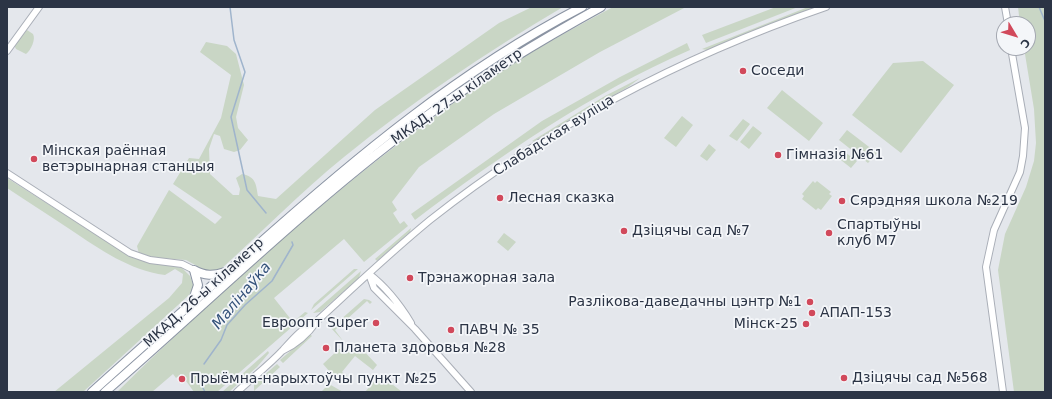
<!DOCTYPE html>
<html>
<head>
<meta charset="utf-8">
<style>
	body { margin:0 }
	#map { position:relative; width:1052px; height:399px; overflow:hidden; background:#e4e7ec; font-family:"DejaVu Sans",sans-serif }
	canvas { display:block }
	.frame { position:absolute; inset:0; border:8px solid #2b3445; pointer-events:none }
	.north { position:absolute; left:996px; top:16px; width:40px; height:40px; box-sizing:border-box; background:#f4f6f9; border:1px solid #a4a8b1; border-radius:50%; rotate:128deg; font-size:11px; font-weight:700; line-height:16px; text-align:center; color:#2b3445 }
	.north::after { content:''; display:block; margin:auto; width:14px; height:18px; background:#d1495b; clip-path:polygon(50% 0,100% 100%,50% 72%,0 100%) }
</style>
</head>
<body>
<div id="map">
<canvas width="1052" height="399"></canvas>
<div class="frame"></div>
<div class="north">С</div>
</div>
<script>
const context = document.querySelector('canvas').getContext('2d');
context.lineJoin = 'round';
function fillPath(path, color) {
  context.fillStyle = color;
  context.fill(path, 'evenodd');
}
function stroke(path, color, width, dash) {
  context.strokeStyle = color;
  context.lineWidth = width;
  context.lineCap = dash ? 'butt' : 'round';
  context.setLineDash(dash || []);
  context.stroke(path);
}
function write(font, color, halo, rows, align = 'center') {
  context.font = font + ' "DejaVu Sans",sans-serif';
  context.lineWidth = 3.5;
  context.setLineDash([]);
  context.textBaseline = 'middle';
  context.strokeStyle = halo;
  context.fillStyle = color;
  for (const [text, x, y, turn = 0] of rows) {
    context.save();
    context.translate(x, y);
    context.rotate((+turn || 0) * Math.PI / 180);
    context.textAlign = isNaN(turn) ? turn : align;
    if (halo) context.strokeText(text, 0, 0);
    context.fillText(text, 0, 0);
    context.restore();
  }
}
fillPath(new Path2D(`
	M532 7H563C487 52 413 101 344 157 301 192 262 232 221 269L210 273 186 260 144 257 139 254 137 246 169 190 215 224 222 217 173 184 189 158 199 159 221 118 231 75 200 52 206 42 227 46 236 54 244 85 236 117 238 128 248 140 240 150 234 152 224 149 220 136 214 134 209 149 210 174 233 195H239L240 189 236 178 242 174C256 177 256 184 258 196L276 199 375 110 499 23Z
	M613 7H686L600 52 494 114 419 167 392 202 397 210 393 213 400 224 404 221 408 226 364 262 344 239 274 298 293 322 305 312 308 313 217 392H194L181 374 176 378 173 374 152 392H117C219 292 329 193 445 109 498 70 555 38 613 7Z
	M776 7H798L706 43 702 35Z
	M808 7H816L707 50 702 49Z
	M1018 7H1045V392H1014L998 270 1005 234 1026 187 1034 161 1036 143 1034 109 1024 48H1028V24H1020Z
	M27 30 33 34C36 39 31 50 26 54L16 49 14 45Z
	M687 43 690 50C591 93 501 155 415 220L411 214 542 121 620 77Z
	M923 61 954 85 901 153 852 115 893 63Z
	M640 78 628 87 535 142 532 141 605 96Z
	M782 90 823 123 809 141 767 108Z
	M682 116 693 125 676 147 664 138Z
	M743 119 750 124 737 141 729 136Z
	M753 126 762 133 749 149 740 142Z
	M847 130 877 153 868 163 839 140Z
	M709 144 716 150 707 161 700 156Z
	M842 150 857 161 851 168 837 157Z
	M7 178 133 258 182 268 190 276 194 287 189 295 83 392H54L169 298 182 283 183 274 175 269 165 275C129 270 101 250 71 230 50 216 28 202 7 188Z
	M813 181 815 183 817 181 831 192 829 194 832 196 821 210 818 208 816 210 802 199 804 196 802 194Z
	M411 228 410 232 377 261 375 259Z
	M504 233 516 242 508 251 497 242Z
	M354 269H358L311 310 314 304Z
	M361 271 359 278 320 312 313 313Z
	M364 299 369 300 372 302 370 304 367 301 335 330 343 341 331 328Z
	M310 334 312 336 283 363 280 360Z
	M361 348 377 365 373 370 355 356 342 372 351 379 343 380 330 372 323 364 339 349Z
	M268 351 269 353 257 367 229 392H222Z
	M277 364 280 367 254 391V384Z
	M379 376H382L402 392H365Z
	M329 384 343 392H321Z`), '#c9d6c5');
stroke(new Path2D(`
	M230 7 234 40 245 72 231 117 247 190 266 213
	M1039 7 1045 21
	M204 364 221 340 227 325 245 305 272 281 293 245 292 242
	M200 374 198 378 205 392`), '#9fb4cc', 1.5);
const secondary = new Path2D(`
	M1005 7 1008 24
	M7 51 39 7
	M7 173 130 253 150 260 182 264 194 270
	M369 274 374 288 415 329 471 392
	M369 274C386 287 400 305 411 323
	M282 351C297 344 308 334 317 321 354 287 391 252 430 220 549 126 683 56 826 7
	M237 392C252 378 269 365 283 350 293 339 302 328 316 322
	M1003 392 986 267 994 230 1020 172 1023 156 1025 128 1011 48`);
const highway = new Path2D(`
	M194 270C205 276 213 276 225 272
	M193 300 198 285 194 270
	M92 392C145 344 199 297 252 250 354 159 459 71 582 7
	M105 392C213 298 316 196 432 112 486 73 543 39 601 7`);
stroke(secondary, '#a9aeb7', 8);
stroke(highway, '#8b94a3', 10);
stroke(secondary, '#fff', 6);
stroke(highway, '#fff', 8);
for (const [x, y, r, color] of [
	[743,71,4,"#d1495b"],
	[778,155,4,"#d1495b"],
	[34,159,4,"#d1495b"],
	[500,198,4,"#d1495b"],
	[842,201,4,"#d1495b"],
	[624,231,4,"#d1495b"],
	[829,233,4,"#d1495b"],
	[410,278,4,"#d1495b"],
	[810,302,4,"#d1495b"],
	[812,313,4,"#d1495b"],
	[376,323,4,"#d1495b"],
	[806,324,4,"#d1495b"],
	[451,330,4,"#d1495b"],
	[326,348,4,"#d1495b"],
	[844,378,4,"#d1495b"],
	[182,379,4,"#d1495b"]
]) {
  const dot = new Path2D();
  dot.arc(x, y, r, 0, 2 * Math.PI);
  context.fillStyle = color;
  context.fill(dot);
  stroke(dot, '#f4f6f9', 1.5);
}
write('14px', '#2b3445', '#f4f6f9', [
	["Соседи",751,71],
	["Мінская раённая",42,151],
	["ветэрынарная станцыя",42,167],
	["Гімназія №61",786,155],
	["Лесная сказка",508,198],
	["Сярэдняя школа №219",850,201],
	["Спартыўны",837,225],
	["клуб М7",837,241],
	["Дзіцячы сад №7",632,231],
	["Трэнажорная зала",418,278],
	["Разлікова-даведачны цэнтр №1",802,302,"right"],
	["АПАП-153",820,313],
	["Евроопт Super",368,323,"right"],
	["Мінск-25",798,324,"right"],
	["ПАВЧ № 35",459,330],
	["Планета здоровья №28",334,348],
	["Дзіцячы сад №568",852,378],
	["Прыёмна-нарыхтоўчы пункт №25",190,379]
], 'left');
write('14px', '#2b3445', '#f4f6f9', [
	["МКАД, 27-ы кіламетр",457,97,-35],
	["Слабадская вуліца",554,136,-32],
	["МКАД, 26-ы кіламетр",204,293,-42]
]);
write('italic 15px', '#34527a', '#f4f6f9', [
	["Малінаўка",242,296,-50]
]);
</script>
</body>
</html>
